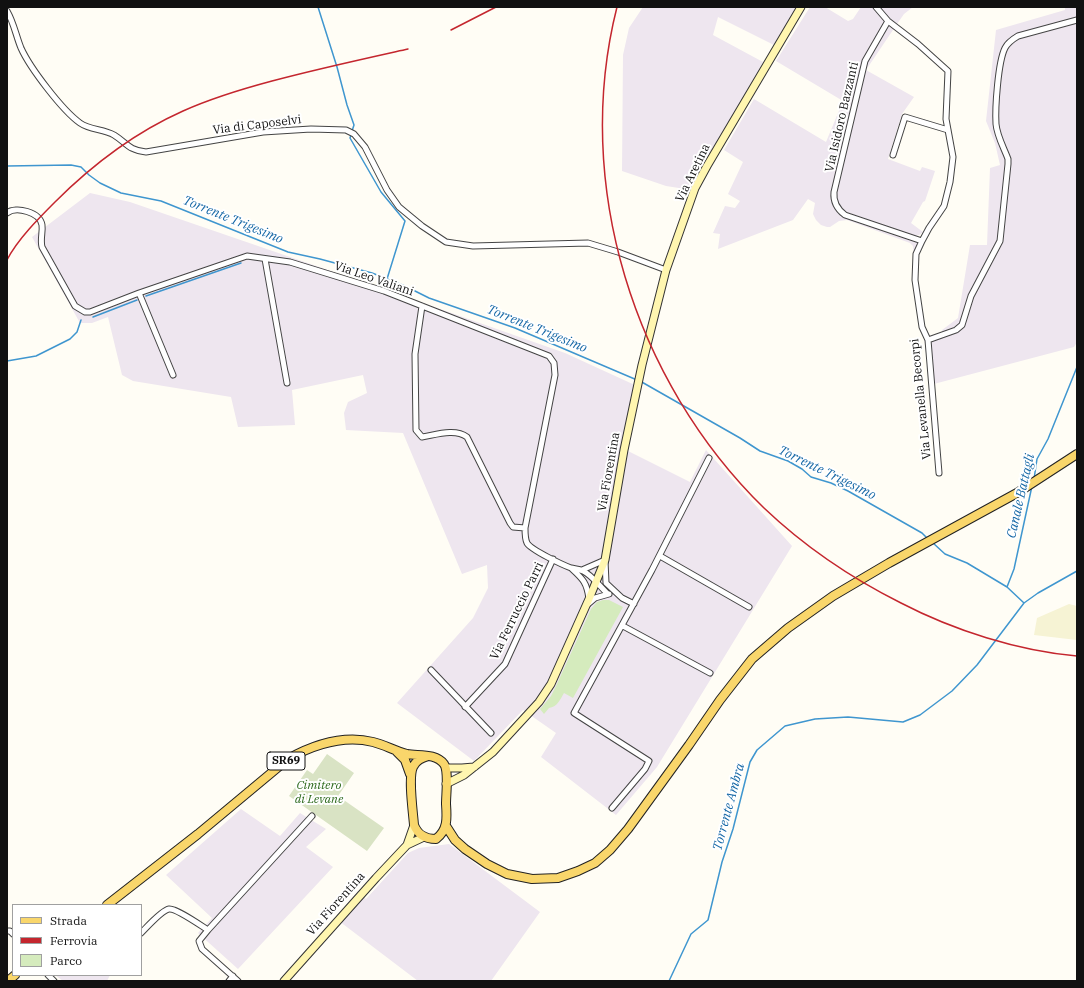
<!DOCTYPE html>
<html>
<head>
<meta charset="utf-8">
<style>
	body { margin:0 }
	#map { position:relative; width:1084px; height:988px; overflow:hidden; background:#fffdf5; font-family:"IBM Plex Serif",serif }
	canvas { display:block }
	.frame { position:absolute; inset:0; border:8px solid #111; pointer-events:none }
	.legend { position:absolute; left:12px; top:904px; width:130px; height:72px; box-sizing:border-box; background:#fff; border:1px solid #a0a0a0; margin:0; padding:5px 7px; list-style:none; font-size:12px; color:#111 }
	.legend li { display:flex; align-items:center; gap:8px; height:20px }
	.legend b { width:20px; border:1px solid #a0a0a0 }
</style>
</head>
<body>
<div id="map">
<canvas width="1084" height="988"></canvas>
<div class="frame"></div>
<ul class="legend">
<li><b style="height:5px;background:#f9d66b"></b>Strada</li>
<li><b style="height:5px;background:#c4262e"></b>Ferrovia</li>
<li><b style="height:11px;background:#d5ebbd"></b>Parco</li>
</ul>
</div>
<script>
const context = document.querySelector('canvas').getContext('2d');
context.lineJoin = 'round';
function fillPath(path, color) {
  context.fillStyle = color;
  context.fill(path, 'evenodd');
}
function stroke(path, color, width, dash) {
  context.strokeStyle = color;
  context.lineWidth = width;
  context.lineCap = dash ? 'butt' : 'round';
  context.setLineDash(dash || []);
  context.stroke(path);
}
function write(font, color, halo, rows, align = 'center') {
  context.font = font + ' "IBM Plex Serif",serif';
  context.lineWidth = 4;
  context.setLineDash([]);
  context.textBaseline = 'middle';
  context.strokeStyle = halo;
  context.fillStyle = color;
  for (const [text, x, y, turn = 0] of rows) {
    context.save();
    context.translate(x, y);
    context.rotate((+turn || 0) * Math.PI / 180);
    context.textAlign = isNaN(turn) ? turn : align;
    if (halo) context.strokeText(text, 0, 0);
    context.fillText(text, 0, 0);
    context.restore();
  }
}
fillPath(new Path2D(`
	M643 7H797L774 45 718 17 713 35 763 62 692 190 666 186 622 171 623 55 629 28Z
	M810 7H825L848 21 853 19 861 7H913L904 14 897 24 866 70 914 97 902 114 888 159 920 171 922 167 935 171 925 201 923 202 911 223 923 232 919 235 915 236 918 243 914 257 913 246 910 243 847 220 839 221 830 227H827L821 225 816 220 813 214 815 203 808 199 793 220 718 249 720 234 713 233 725 206 735 208 740 201 728 194 743 162 724 150 754 99 826 142 843 101 776 61Z
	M1065 7H1077V342L1074 347 930 385 924 338 943 336 942 330 958 318 970 245H987L990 168 1000 165 995 143 986 121 996 30 1065 10Z
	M90 193 130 202 389 291 565 353 637 386 622 448 690 482 706 450 792 546 657 767 616 815 541 757 556 733 523 710 474 761 397 703 473 618 488 588 487 565 462 574 403 433 346 430 344 413 348 402 367 393 363 375 292 390 295 425 238 427 231 397 133 381 122 375 108 317 92 323H80L32 237Z
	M241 809 280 836 300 813 326 829 306 847 333 867 238 969 198 933 212 918 166 875Z
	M449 844 540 912 491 981H418L335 918 358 891 366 899 408 853 419 848Z
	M55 975H110L107 981H63Z`), '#eee6ef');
fillPath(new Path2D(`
	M1069 604 1077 606V640L1034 635 1037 618Z`), '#f6f3d4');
fillPath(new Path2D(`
	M603 600H609L623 607 573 698 564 693C560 700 557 707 549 708L544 714 540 709 551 696 556 686 591 609 597 602Z`), '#d5ebbd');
fillPath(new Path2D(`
	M327 754 354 773 338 796 384 828 367 851 289 796 307 770 313 774Z`), '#d9e3c4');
stroke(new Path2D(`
	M318 7 337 67 347 105 354 125 352 131
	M351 135 350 138 381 192 405 221 387 279
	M7 166 71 165 81 167 89 175 100 183 121 193 161 201 288 252 320 259 372 273 405 286 429 298 515 328 637 380
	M146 296 241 263
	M93 317 137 300
	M7 361 36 356 70 339 77 332 81 320
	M640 381 740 438 760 451 788 461 802 469 811 477 831 483 848 491 922 533 927 538
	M1034 479 1037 459 1048 439 1077 367
	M933 543 945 554 967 563 1007 587 1024 603
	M1007 587 1014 569 1032 486
	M669 981 691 934 708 920 722 862 733 829 750 762 757 750 785 726 815 719 848 717 903 722 920 715 952 691 977 665 1024 603 1038 593 1077 571`), '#3f96cf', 1.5);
const street = new Path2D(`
	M876 7 888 21 918 44 948 71 946 119 953 157 950 182 944 206 929 228 922 241 916 254 915 280 922 327 928 340 939 473
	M7 11C14 23 16 36 21 48 30 68 62 110 80 123 90 130 103 129 114 135 127 143 128 150 146 152L263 132 311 129 346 130 354 134 365 147 387 190 399 207 422 226 446 242 473 246 588 243 618 252 666 270
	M888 21 865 61 834 192C833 202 837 209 845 215L922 241
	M893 155 905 117 948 130
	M7 213C16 206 40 212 42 225 43 232 40 239 42 247L75 306 85 312H90L139 293 247 256 290 262 384 291 549 356 554 363 555 375 525 528C525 533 525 539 527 543 531 550 563 565 571 568 575 569 579 569 583 571 592 575 600 587 608 594
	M265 259 287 383
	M139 293 173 375
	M422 306 415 354 416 430 422 437C435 435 455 428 467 437L510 523 513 527 525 528
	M928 340 956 330 962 325 971 296 1000 241 1008 164V159C1004 148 997 136 996 124 995 108 998 62 1005 48 1008 42 1013 39 1018 36L1077 20
	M660 556 749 607
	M572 569C583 579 587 583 589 599
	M582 570 605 560 606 583 622 598 634 604
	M588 604 595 598 609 594
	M623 626 710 673
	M431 670 491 733
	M465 707 505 664 553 559
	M612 808 645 769 649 761 574 713 652 570 709 458
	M7 931H10L13 934
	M141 933C147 927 162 910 169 909 176 908 200 925 208 930
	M48 975 54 981
	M229 981 233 976
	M238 981 202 949 199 941 208 930 312 816`);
const secondary = new Path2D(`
	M446 768H462L474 767
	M446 784 464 775 493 752 539 702 551 684 589 599 605 560 624 450 642 365 666 270 695 188 707 166 801 7
	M407 845 414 825
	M284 981 376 878 407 845 424 837`);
const primary = new Path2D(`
	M397 752 405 760 410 774
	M446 826 455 840 465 849 487 864 507 874 532 879 558 878 578 871 595 863 610 850 628 829 689 745 720 700 752 659 788 628 833 596 889 563 1017 493 1077 454
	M107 905 198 834 288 759C313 745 344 735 373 742 385 745 395 751 407 754 419 756 436 753 444 764 449 771 446 794 446 804 447 818 448 830 436 839 425 839 418 835 414 825 413 812 408 777 413 767 416 760 422 758 428 756
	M8 981 15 975`);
stroke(street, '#444', 7);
stroke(secondary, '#333', 9);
stroke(primary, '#222', 10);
stroke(street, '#fff', 5);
stroke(secondary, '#fff6b0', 7);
stroke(primary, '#f9d66b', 8);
stroke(new Path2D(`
	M617 7C572 184 634 381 764 508 805 547 851 578 901 603 953 630 1018 651 1077 656
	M451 30 496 7
	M7 260C17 240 39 218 55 202 91 166 136 132 183 111 212 98 242 89 272 81 317 69 363 59 408 49`), '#c4262e', 1.5);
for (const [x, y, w] of [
	[286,761,38]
]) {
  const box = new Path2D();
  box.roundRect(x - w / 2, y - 9, w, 18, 3);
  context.fillStyle = '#fff';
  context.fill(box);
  stroke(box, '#111', 1);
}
write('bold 11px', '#111', null, [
	["SR69",286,761]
]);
write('12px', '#111', '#fff', [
	["Via Isidoro Bazzanti",842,117,-77],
	["Via di Caposelvi",257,125,-7],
	["Via Aretina",693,173,-64],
	["Via Leo Valiani",374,279,19],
	["Via Levanella Becorpi",921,399,-96],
	["Via Fiorentina",609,472,-80],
	["Via Ferruccio Parri",517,611,-64],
	["Via Fiorentina",336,904,-48]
]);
write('italic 12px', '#2f6b1f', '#fff', [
	["Cimitero",319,786],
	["di Levane",319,800]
]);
write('italic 13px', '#1768a6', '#fff', [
	["Torrente Trigesimo",233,220,22],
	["Torrente Trigesimo",537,329,22],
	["Torrente Trigesimo",827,473,26],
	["Canale Battagli",1021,496,-77],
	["Torrente Ambra",729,807,-75]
]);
</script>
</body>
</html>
